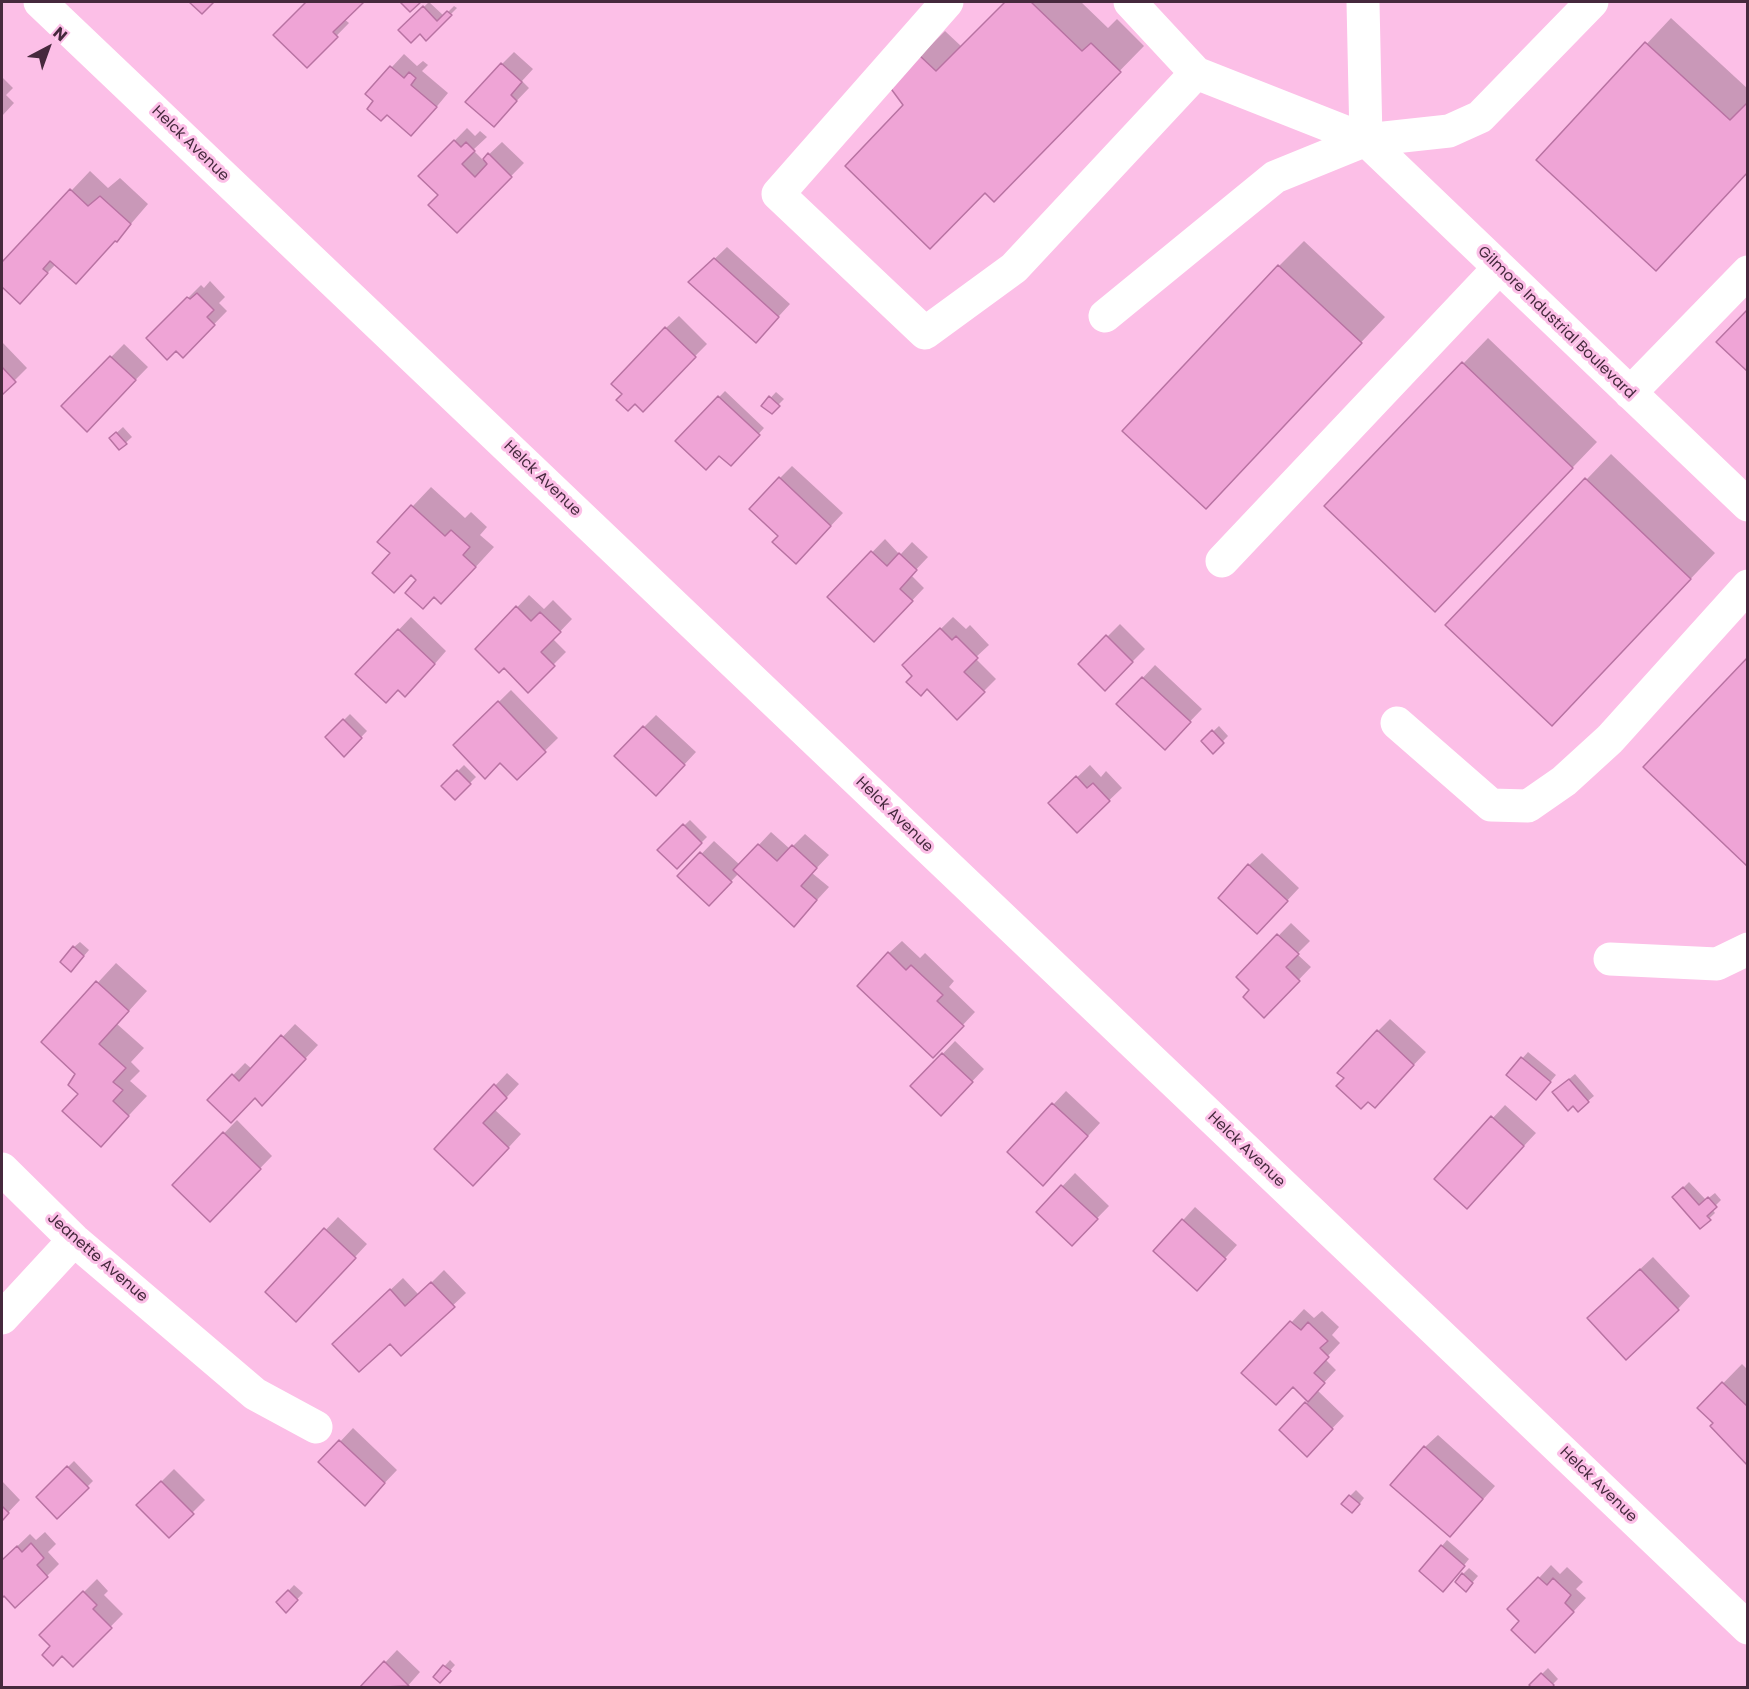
<!DOCTYPE html>
<html>
<head>
<meta charset="utf-8">
<style>
	body { margin:0 }
	#map { position:relative; width:1749px; height:1689px; overflow:hidden; background:#fcbfe7; font-family:Poppins,sans-serif }
	canvas { display:block }
	.frame { position:absolute; inset:0; border:3px solid #46293d; pointer-events:none }
	.north { position:absolute; left:18px; top:18px; width:60px; height:60px; -webkit-text-stroke:4px #fcbfe7; paint-order:stroke; rotate:41deg; font-size:16px; font-weight:700; line-height:24px; text-align:center; color:#46293d }
	.north::after { content:''; display:block; margin:auto; width:21px; height:27px; background:#46293d; clip-path:polygon(50% 0,100% 100%,50% 72%,0 100%) }
</style>
</head>
<body>
<div id="map">
<canvas width="1749" height="1689"></canvas>
<div class="frame"></div>
<div class="north">N</div>
</div>
<script>
const context = document.querySelector('canvas').getContext('2d');
context.lineJoin = 'round';
function fillPath(path, color) {
  context.fillStyle = color;
  context.fill(path, 'evenodd');
}
function stroke(path, color, width, dash) {
  context.strokeStyle = color;
  context.lineWidth = width;
  context.lineCap = dash ? 'butt' : 'round';
  context.setLineDash(dash || []);
  context.stroke(path);
}
function write(font, color, halo, rows, align = 'center') {
  context.font = font + ' Poppins,sans-serif';
  context.lineWidth = 6;
  context.setLineDash([]);
  context.textBaseline = 'middle';
  context.strokeStyle = halo;
  context.fillStyle = color;
  for (const [text, x, y, turn = 0] of rows) {
    context.save();
    context.translate(x, y);
    context.rotate((+turn || 0) * Math.PI / 180);
    context.textAlign = isNaN(turn) ? turn : align;
    if (halo) context.strokeText(text, 0, 0);
    context.fillText(text, 0, 0);
    context.restore();
  }
}
fillPath(new Path2D(`
	M308 2H362L344 19 349 23 307 66 275 35Z
	M429 2 444 16 454 6 457 8 426 39 420 32 400 30Z
	M1007 2H1081L1108 28 1117 19 1144 46 1018 175 905 106 920 56 945 31 962 47Z
	M1671 18 1748 89V172L1538 160Z
	M514 52 533 69 522 81 529 88 506 112 502 64Z
	M404 54 417 66 423 61 428 65 422 71 448 93 424 122 375 101 367 94Z
	M2 77 13 88 6 95 14 103 2 116Z
	M467 128 475 136 480 131 487 137 473 150 483 160 502 142 524 163 457 231 440 195 420 176Z
	M90 171 108 188 120 178 148 204 117 240 56 264 20 301 2 285V264Z
	M1304 241 1385 317 1206 507 1279 266Z
	M727 247 790 304 768 328 703 270Z
	M210 281 225 297 219 303 227 311 183 356 177 349 148 338 201 285 204 288Z
	M679 316 707 344 643 409 666 328Z
	M1488 338 1597 442 1460 585 1326 506Z
	M2 342 27 368 2 393Z
	M124 344 148 367 87 430 63 406Z
	M725 391 764 428 731 464 720 454 677 441Z
	M776 392 784 399 771 412 764 405Z
	M123 427 132 437 120 448 111 438Z
	M1611 454 1715 553 1577 699 1447 625Z
	M792 466 843 513 808 550 780 478Z
	M431 487 465 518 471 512 487 527 480 535 494 547 460 584 419 580 379 542Z
	M885 539 900 555 912 542 928 557 911 575 924 588 887 627 829 597Z
	M529 595 544 609 553 600 572 619 553 639 566 652 528 690 504 666 477 649Z
	M411 617 446 651 418 683 398 688 357 674Z
	M953 617 966 629 970 625 989 645 975 658 996 679 957 718 904 665Z
	M1120 624 1145 649 1105 689 1080 664Z
	M1155 665 1202 709 1177 735 1118 704Z
	M511 690 558 738 517 778 501 761 455 745Z
	M350 714 367 731 344 755 327 737Z
	M656 715 696 752 669 781 644 727Z
	M1219 726 1228 736 1213 751 1203 741Z
	M464 765 476 777 455 798 443 786Z
	M1090 765 1101 777 1106 771 1122 788 1077 831 1050 803Z
	M690 820 707 837 677 867 659 850Z
	M771 832 790 849 805 834 829 855 812 873 829 887 806 912 739 873 709 904 680 876 714 841 740 865Z
	M1262 853 1299 888 1270 919 1249 865Z
	M1291 923 1310 941 1297 954 1311 967 1264 1016 1251 990 1238 977Z
	M902 941 920 958 925 953 954 981 949 987 975 1012 945 1044 889 953Z
	M80 942 89 950 77 964 74 947Z
	M116 963 147 991 117 1024 144 1048 131 1062 140 1071 130 1081 147 1096 101 1145 77 1074 43 1042Z
	M1390 1019 1426 1052 1387 1093 1346 1078 1378 1031Z
	M295 1024 318 1045 275 1091 255 1097 209 1100 245 1063 252 1069Z
	M955 1041 984 1069 941 1114 912 1086Z
	M1528 1052 1556 1075 1541 1093 1508 1075Z
	M507 1073 519 1084 495 1110 521 1134 486 1172 436 1149Z
	M1575 1074 1594 1096 1588 1101 1560 1087Z
	M1066 1091 1100 1123 1056 1171 1009 1152Z
	M1505 1105 1536 1133 1479 1194 1436 1179Z
	M237 1120 272 1156 210 1220 174 1185Z
	M1075 1173 1109 1206 1072 1244 1038 1212Z
	M1689 1182 1706 1200 1715 1193 1721 1200 1712 1209 1715 1213 1700 1227 1674 1197Z
	M1195 1207 1237 1245 1209 1276 1155 1251Z
	M338 1217 367 1244 309 1307 267 1292Z
	M1653 1257 1690 1296 1678 1309 1601 1306Z
	M444 1270 466 1293 401 1354 390 1342 347 1331 403 1278 419 1295Z
	M1304 1309 1314 1318 1322 1311 1339 1327 1332 1335 1340 1343 1325 1359 1336 1370 1317 1390 1344 1416 1307 1455 1281 1430 1309 1401 1293 1385 1244 1373Z
	M1742 1364 1748 1370V1464L1699 1408Z
	M353 1428 397 1470 377 1491 321 1462Z
	M1438 1435 1495 1486 1462 1523 1425 1447Z
	M74 1461 93 1481 57 1517 38 1497Z
	M174 1469 205 1500 169 1536 138 1505Z
	M2 1481 20 1500 2 1519Z
	M1356 1490 1364 1498 1358 1506 1350 1496Z
	M45 1532 56 1544 48 1552 59 1564 47 1576 2 1596V1561L30 1534 36 1540Z
	M1447 1540 1469 1559 1449 1584 1442 1546Z
	M1551 1565 1560 1574 1567 1567 1583 1582 1576 1589 1586 1598 1548 1639 1521 1621 1539 1578Z
	M1469 1568 1478 1576 1471 1584 1463 1574Z
	M97 1579 108 1591 104 1595 123 1614 73 1665 41 1635Z
	M294 1585 303 1593 286 1611 278 1602Z
	M397 1650 420 1672 406 1688H361Z
	M450 1660 455 1665 446 1675 435 1677Z
	M1548 1668 1558 1679 1549 1688 1531 1685Z`), '#0003');
const building = new Path2D(`
	M189 2H214L202 14Z
	M306 2H364L333 32 338 37 307 68 273 35Z
	M400 2H421L410 12Z
	M1005 2H1031L1082 51 1091 43 1121 72 994 202 985 193 930 249 845 166 903 105 889 86 919 55 936 71Z
	M423 6 437 21 447 11 452 15 426 41 420 34 411 43 398 30Z
	M1645 42 1730 120 1748 102V172L1656 271 1536 160Z
	M501 63 522 82 511 95 517 101 494 127 465 102Z
	M390 66 404 78 409 72 416 78 411 85 437 107 411 136 387 115 381 121 367 109 373 101 365 94Z
	M454 140 461 147 466 142 475 151 462 164 475 177 487 164 483 159 488 153 512 177 457 233 428 205 438 195 418 176Z
	M70 189 88 206 100 196 131 224 117 242 115 241 76 284 50 261 43 269 48 273 20 304 2 287V262Z
	M714 258 779 317 756 343 688 282Z
	M1278 265 1362 343 1206 509 1122 431Z
	M197 293 214 310 207 317 215 325 183 358 176 351 167 360 146 338 187 297 190 299Z
	M1748 309V372L1716 342Z
	M665 327 696 357 643 412 635 404 628 411 616 400 622 394 611 384Z
	M110 356 136 380 87 432 61 406Z
	M1462 362 1573 468 1435 612 1324 506Z
	M2 367 16 382 2 395Z
	M718 396 760 435 731 466 719 456 706 470 675 441Z
	M769 396 780 406 772 414 761 406Z
	M116 432 127 444 119 450 109 438Z
	M779 477 831 526 796 564 772 542 778 536 749 509Z
	M1585 478 1691 579 1552 726 1445 625Z
	M411 505 445 536 451 530 470 547 463 555 476 567 441 604 434 597 423 609 405 593 416 580 411 575 394 593 372 573 390 553 377 542Z
	M871 551 887 566 899 553 917 570 900 589 913 601 874 642 827 597Z
	M516 606 531 621 540 612 561 632 541 652 555 666 528 693 504 668 499 673 475 649Z
	M940 628 952 640 956 636 978 658 964 672 985 692 957 720 927 689 921 696 906 682 912 676 902 665Z
	M398 629 435 664 405 697 398 690 386 703 355 674Z
	M1106 635 1133 662 1105 691 1078 664Z
	M1748 657V867L1643 767Z
	M1142 677 1191 722 1165 750 1116 704Z
	M498 701 546 752 517 780 500 763 485 779 453 745Z
	M343 719 362 738 344 757 325 737Z
	M643 726 685 765 656 796 614 756Z
	M1212 730 1224 743 1213 754 1201 741Z
	M457 770 471 784 455 800 441 786Z
	M1076 776 1087 788 1093 783 1110 801 1077 833 1048 803Z
	M683 824 702 843 677 869 657 850Z
	M758 844 777 861 792 845 817 868 801 886 817 900 794 927 733 870Z
	M700 852 732 882 709 906 677 876Z
	M1248 864 1288 901 1257 934 1218 898Z
	M1277 934 1299 954 1286 967 1300 981 1264 1018 1243 997 1249 990 1236 977Z
	M73 946 84 956 71 972 60 962Z
	M888 952 906 970 911 965 943 995 937 1001 964 1026 933 1058 857 986Z
	M96 981 129 1011 99 1044 126 1068 113 1082 123 1090 113 1101 129 1116 101 1147 62 1111 78 1094 68 1085 75 1074 41 1042Z
	M1377 1030 1414 1065 1375 1108 1368 1102 1361 1109 1336 1086 1344 1078 1337 1073Z
	M281 1035 306 1059 262 1106 255 1098 231 1123 207 1100 232 1074 239 1081Z
	M942 1053 973 1082 941 1116 910 1086Z
	M1521 1057 1551 1082 1536 1100 1506 1075Z
	M1569 1079 1589 1102 1578 1112 1573 1106 1568 1111 1552 1092Z
	M494 1084 507 1098 483 1123 509 1148 473 1186 434 1149Z
	M1052 1103 1088 1136 1043 1186 1007 1152Z
	M1491 1116 1524 1146 1467 1209 1434 1179Z
	M223 1132 261 1169 210 1222 172 1185Z
	M1061 1185 1098 1219 1072 1246 1036 1212Z
	M1683 1187 1699 1205 1708 1197 1717 1207 1707 1216 1711 1220 1700 1229 1672 1197Z
	M1182 1219 1226 1259 1197 1291 1153 1251Z
	M324 1228 356 1258 296 1322 265 1292Z
	M1640 1269 1679 1310 1626 1360 1587 1318Z
	M431 1282 455 1307 401 1356 390 1344 359 1372 332 1344 390 1289 405 1306Z
	M1290 1321 1301 1330 1308 1322 1328 1341 1320 1348 1329 1357 1314 1373 1325 1383 1308 1402 1293 1387 1276 1405 1241 1373Z
	M1722 1382 1748 1407V1466L1710 1426 1713 1423 1697 1408Z
	M1305 1402 1333 1429 1307 1457 1279 1430Z
	M339 1440 385 1483 365 1506 318 1462Z
	M1424 1446 1483 1499 1450 1537 1390 1485Z
	M67 1466 89 1488 57 1519 36 1497Z
	M161 1481 194 1514 169 1538 136 1505Z
	M1349 1495 1360 1504 1352 1513 1341 1504Z
	M2 1506 9 1513 2 1521Z
	M31 1543 44 1558 37 1565 48 1577 15 1608 4 1596 2 1598V1560L17 1546 22 1552Z
	M1441 1545 1465 1566 1443 1592 1419 1571Z
	M1462 1573 1473 1583 1466 1592 1455 1582Z
	M1538 1577 1547 1585 1553 1578 1571 1595 1565 1603 1574 1612 1535 1653 1511 1630 1519 1621 1507 1609Z
	M288 1590 298 1600 286 1613 276 1602Z
	M83 1591 97 1605 93 1609 112 1628 73 1667 62 1656 53 1666 42 1655 50 1646 39 1635Z
	M384 1661 409 1686 359 1688Z
	M443 1665 451 1671 440 1683 433 1677Z
	M1541 1673 1554 1685 1552 1688H1532L1529 1685Z`);
fillPath(building, '#efa4d6');
stroke(building, '#b872a2', 1.5);
stroke(new Path2D(`
	M40 2 1748 1628
	M947 2 778 194 925 333 1014 268 1196 73
	M1130 2 1196 73 1366 140 1748 505
	M1363 2 1366 140
	M1105 316 1275 177 1366 140 1449 131 1480 117 1592 2
	M1630 393 1748 272
	M1222 561 1499 268
	M1397 723 1491 805 1528 806 1564 781 1610 739 1748 586
	M1610 959 1717 964 1748 949
	M2 1169 74 1240 255 1394 316 1427
	M2 1318 74 1240`), '#fff', 33);
write('15px', '#46293d', '#fcbfe7', [
	["Helck Avenue",190,144,44],
	["Gilmore Industrial Boulevard",1556,323,44],
	["Helck Avenue",542,479,44],
	["Helck Avenue",894,815,44],
	["Helck Avenue",1246,1150,44],
	["Jeanette Avenue",97,1258,41],
	["Helck Avenue",1598,1485,44]
]);
</script>
</body>
</html>
